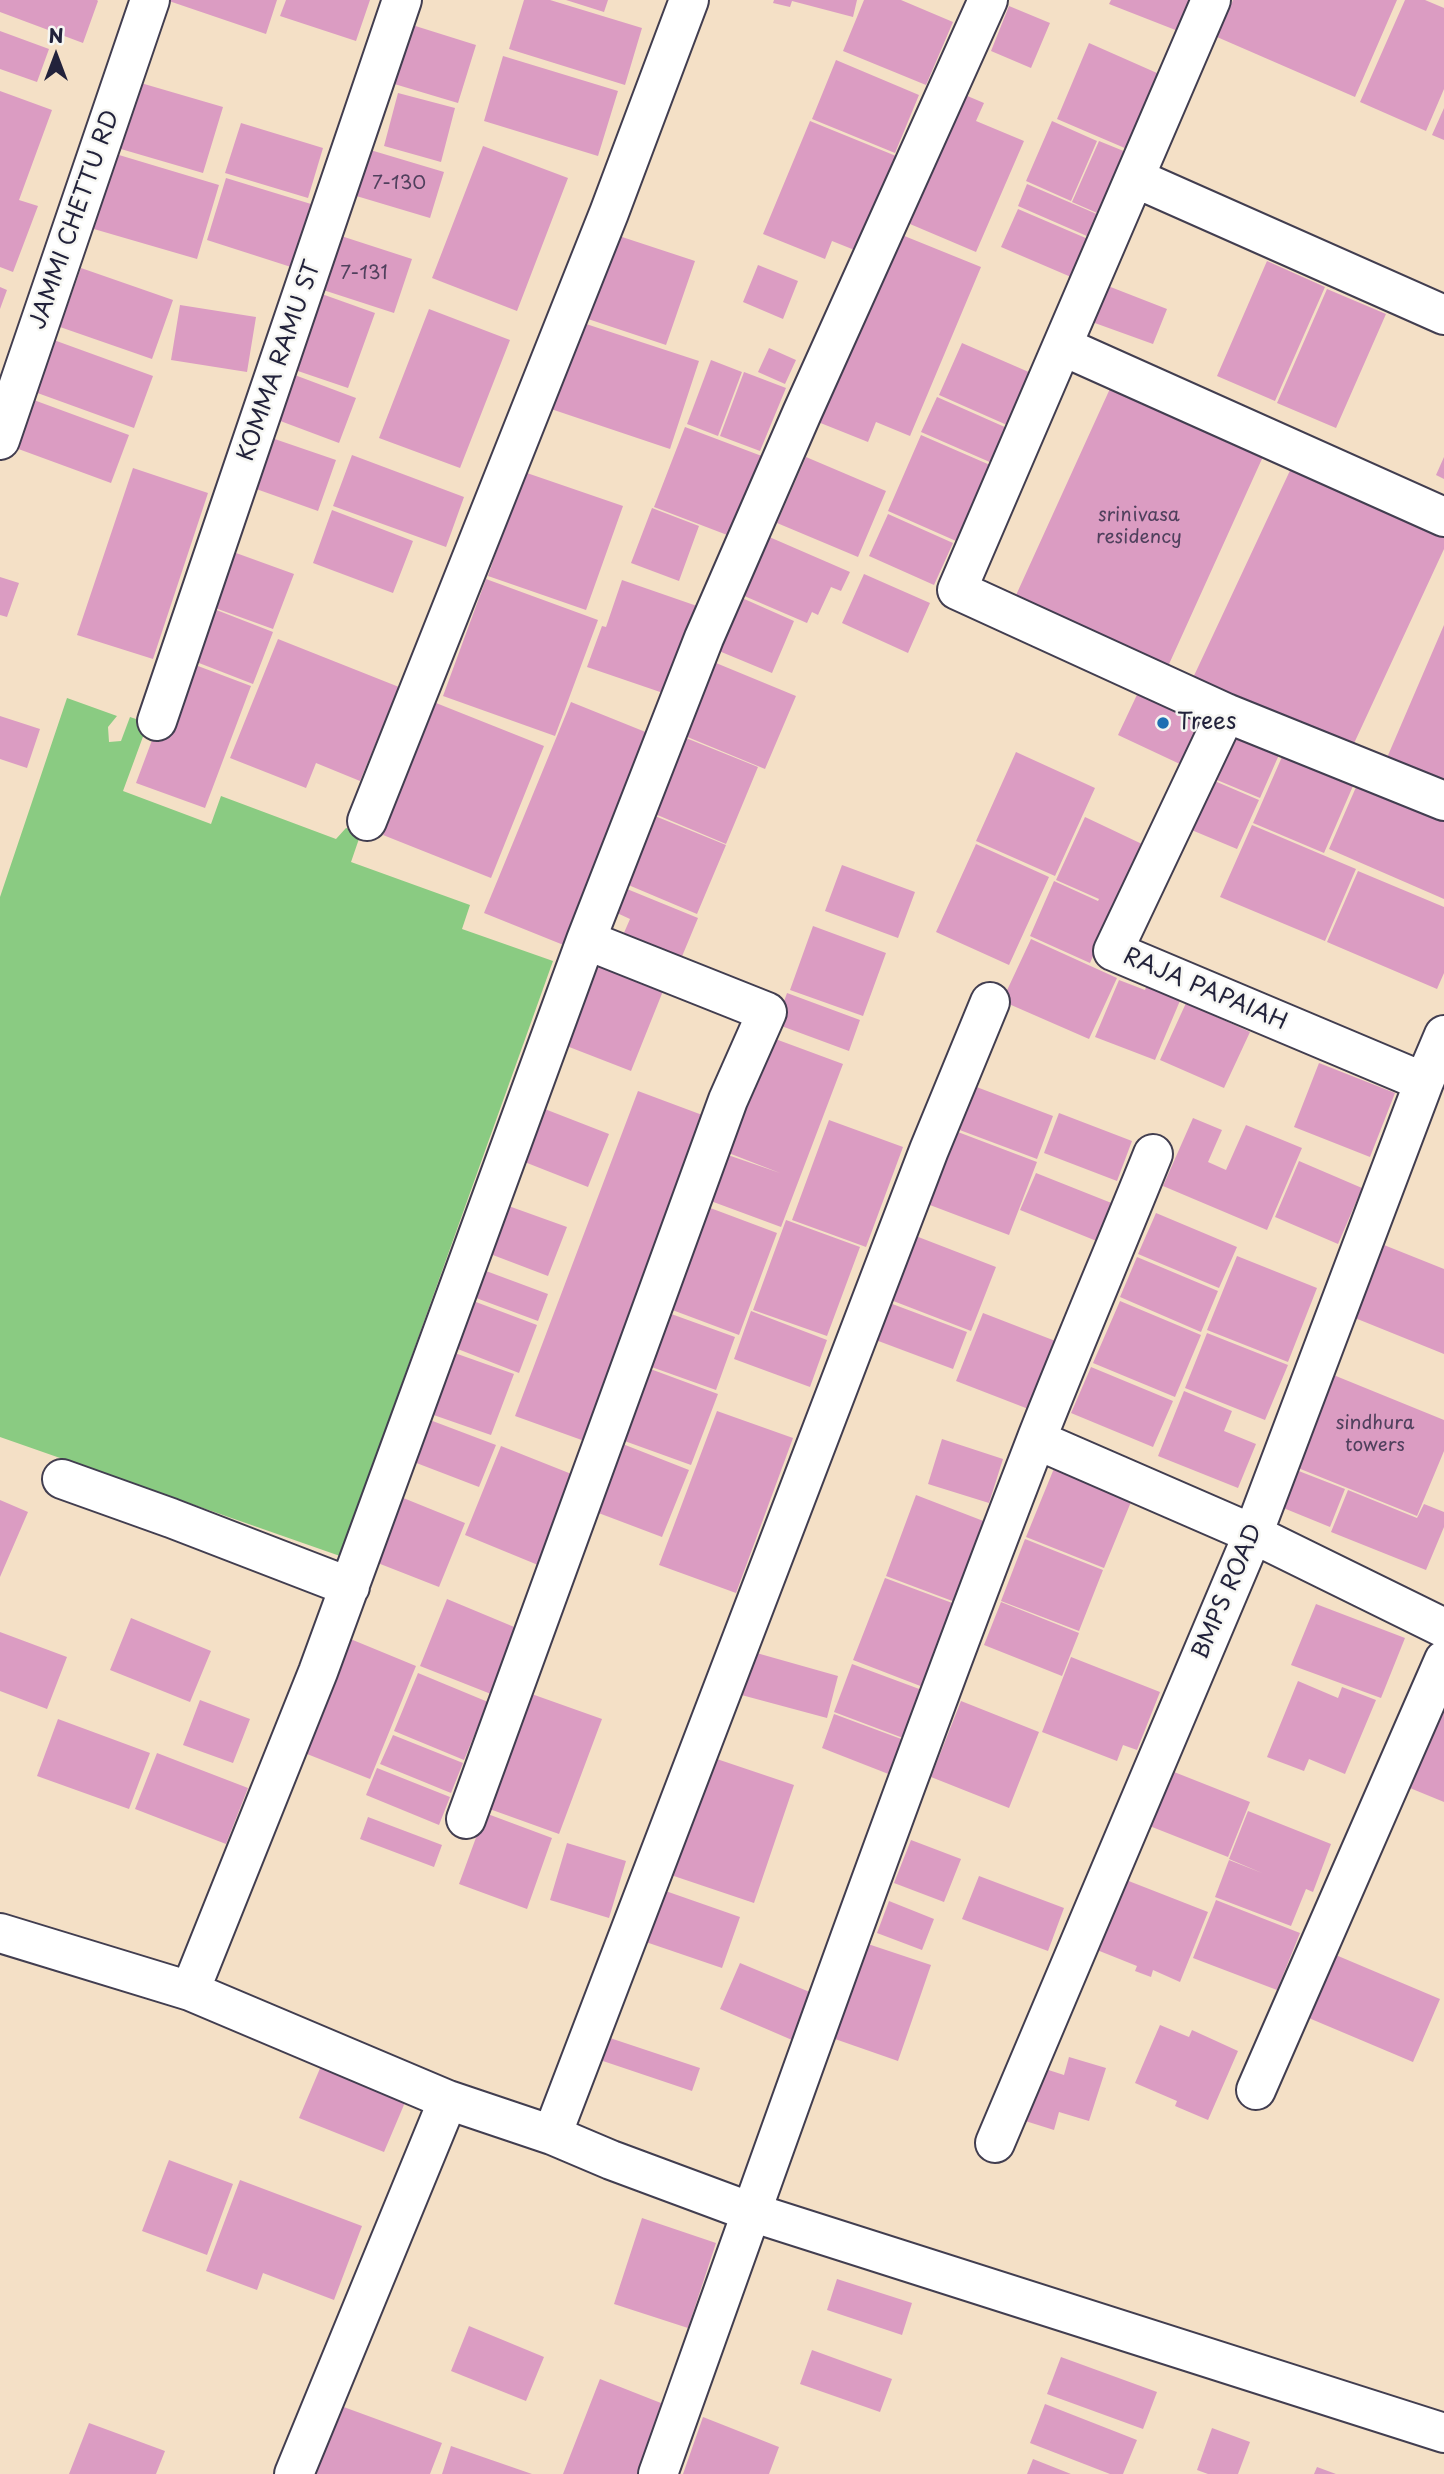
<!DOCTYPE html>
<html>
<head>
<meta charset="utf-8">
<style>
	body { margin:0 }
	#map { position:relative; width:1444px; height:2474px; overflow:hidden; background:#f4e0c6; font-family:"Playpen Sans",sans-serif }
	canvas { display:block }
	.north { position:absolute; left:21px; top:21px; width:70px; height:70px; -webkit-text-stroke:5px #f6f6f2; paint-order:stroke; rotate:0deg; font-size:19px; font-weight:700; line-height:28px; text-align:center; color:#22223b }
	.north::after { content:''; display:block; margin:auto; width:24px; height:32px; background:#22223b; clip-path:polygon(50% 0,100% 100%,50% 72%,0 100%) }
</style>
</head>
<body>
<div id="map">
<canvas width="1444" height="2474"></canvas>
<div class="north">N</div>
</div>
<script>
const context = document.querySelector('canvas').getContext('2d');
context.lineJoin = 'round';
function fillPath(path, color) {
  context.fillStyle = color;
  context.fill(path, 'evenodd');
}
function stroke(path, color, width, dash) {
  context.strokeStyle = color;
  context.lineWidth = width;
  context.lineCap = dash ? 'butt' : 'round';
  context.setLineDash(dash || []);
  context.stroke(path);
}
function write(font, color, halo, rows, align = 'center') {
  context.font = font + ' "Playpen Sans",sans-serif';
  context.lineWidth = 5;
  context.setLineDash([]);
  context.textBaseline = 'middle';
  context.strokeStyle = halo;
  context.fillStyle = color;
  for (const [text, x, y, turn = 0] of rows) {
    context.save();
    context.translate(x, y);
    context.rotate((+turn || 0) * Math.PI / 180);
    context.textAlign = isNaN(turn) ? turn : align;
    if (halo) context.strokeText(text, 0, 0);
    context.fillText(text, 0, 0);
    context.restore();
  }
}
fillPath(new Path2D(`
	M67 698 117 716 108 727 109 742 121 741 130 717 148 723 123 791 211 824 221 796 336 839 346 828 361 833 351 862 470 905 462 929 553 961 340 1556 0 1437V897Z`), '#8acb82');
fillPath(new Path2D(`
	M0 0H97L98 1 83 43 0 12Z
	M166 0H277L266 34Z
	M286 0H370L356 41 280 16Z
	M524 0H550L642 28 625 85 509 49Z
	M566 0H608L604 12Z
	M774 0H857L853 17 792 1 790 7 773 3Z
	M864 0H901L953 22 926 85 843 51Z
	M1111 0H1190L1178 31 1109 4Z
	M1233 0H1397L1355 97 1217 37Z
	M1405 0H1425L1444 8V89L1426 131 1360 102Z
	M1009 6 1050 23 1031 68 991 51Z
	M409 24 476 45 458 103 391 83Z
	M0 31 49 49 37 82 0 69Z
	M1089 43 1166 77 1134 152 1057 119Z
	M503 56 618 91 598 156 484 121Z
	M836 60 919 95 895 153 812 119Z
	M134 81 223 107 203 173 114 147Z
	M0 91 52 110 19 200 38 206 13 272 0 267Z
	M398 93 455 108 441 162 384 146Z
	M965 95 984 103 976 121 1024 141 976 252 910 224Z
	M1444 108V140L1432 135Z
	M810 121 896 156 857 251 832 241 825 259 763 234Z
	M1052 121 1097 141 1071 201 1026 181Z
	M241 123 323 148 308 198 225 173Z
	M1099 141 1131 154 1104 216 1072 202Z
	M483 146 568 178 517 311 432 278Z
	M367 149 444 172 430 218 353 195Z
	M109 152 219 185 197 259 87 227Z
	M226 178 311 204 291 267 207 240Z
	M1027 184 1106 218 1096 240 1018 206Z
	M1018 209 1095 242 1078 280 1001 247Z
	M897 233 981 267 910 436 876 422 868 442 818 422Z
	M335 234 412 259 394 313 317 288Z
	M613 234 695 261 666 345 585 318Z
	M1267 261 1325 287 1275 401 1217 376Z
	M758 265 798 281 783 319 743 302Z
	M81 268 173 300 152 359 60 327Z
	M1108 286 1167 309 1153 344 1092 322Z
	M0 287 7 290 0 309Z
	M1327 289 1386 314 1336 428 1277 403Z
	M319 293 375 313 348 388 292 369Z
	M180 305 256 317 247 372 171 360Z
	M429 309 510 340 460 468 379 438Z
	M580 322 699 361 670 449 551 409Z
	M51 339 153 376 134 428 32 391Z
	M962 343 1031 373 1007 425 939 395Z
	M769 348 796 360 785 384 758 372Z
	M711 360 742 372 718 436 687 424Z
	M744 372 786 388 760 451 720 436Z
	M292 374 356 398 339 443 275 419Z
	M1113 382 1266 450 1165 673 1012 604Z
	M937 397 1007 428 992 463 921 432Z
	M31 399 129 435 111 483 13 447Z
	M685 427 767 458 735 538 654 507Z
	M263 435 336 460 318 511 245 485Z
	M921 435 990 465 956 541 888 511Z
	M352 455 464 497 446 547 333 506Z
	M806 457 886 491 858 557 777 523Z
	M1444 457V479L1436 475Z
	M1294 462 1444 530V549L1350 752 1192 680Z
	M133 468 208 493 153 659 77 635Z
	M524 472 623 506 586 610 488 576Z
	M652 508 699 526 679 581 631 563Z
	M332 510 413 541 393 593 313 563Z
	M888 514 953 543 934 585 869 556Z
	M767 536 850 572 841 591 831 587 818 615 812 612 807 623 742 595Z
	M225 549 294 574 273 629 204 604Z
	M864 574 930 603 908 653 842 623Z
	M0 577 19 583 7 617 0 615Z
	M486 579 598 620 555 736 443 696Z
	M622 580 697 606 666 694 587 667 602 626 606 627Z
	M742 598 794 621 772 673 719 651Z
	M201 604 273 632 253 684 181 656Z
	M1444 625V793L1383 767Z
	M278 639 399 687 360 781 316 763 306 788 230 758Z
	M182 660 251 686 205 808 136 783Z
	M716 663 796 696 765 769 685 736Z
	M1143 682 1207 712 1182 765 1118 735Z
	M571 702 653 735 566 946 484 913Z
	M436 703 544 746 491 878 383 835Z
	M0 716 40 729 27 768 0 759Z
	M1227 724 1282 748 1260 798 1205 775Z
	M686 738 758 767 726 844 655 814Z
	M1285 750 1356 779 1324 853 1253 823Z
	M1016 752 1095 788 1055 876 976 841Z
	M1203 776 1259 800 1237 849 1182 826Z
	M1360 778 1444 814V899L1329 849Z
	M655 816 726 845 697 914 626 884Z
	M1085 817 1142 844 1090 963 1030 936 1054 881 1098 901 1099 899 1056 880Z
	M1252 825 1356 869 1325 941 1220 897Z
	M976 844 1049 877 1009 965 936 932Z
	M842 865 915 892 898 938 825 911Z
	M1358 871 1444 907V973L1437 989 1327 942Z
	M627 889 698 918 678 966 620 942 630 919 617 913Z
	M813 926 886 953 863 1016 790 990Z
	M1031 939 1117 978 1089 1039 1002 1001Z
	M600 955 667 981 631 1071 564 1045Z
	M1119 980 1145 990 1148 982 1182 996 1155 1060 1095 1037Z
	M787 993 860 1020 849 1051 776 1024Z
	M1186 1003 1250 1032 1224 1088 1160 1060Z
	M770 1037 843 1064 781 1227 708 1200 725 1154 780 1173 726 1152Z
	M1319 1063 1395 1093 1370 1157 1294 1127Z
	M966 1083 1053 1116 1037 1159 949 1126Z
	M638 1091 713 1119 590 1443 515 1416Z
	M537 1106 609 1134 588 1187 517 1159Z
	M1059 1113 1132 1141 1117 1181 1044 1153Z
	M1193 1118 1222 1130 1208 1162 1226 1170 1246 1125 1302 1148 1267 1230 1163 1186Z
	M829 1120 903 1147 866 1247 792 1220Z
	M950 1129 1037 1162 1009 1235 922 1202Z
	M1299 1161 1362 1188 1338 1244 1275 1217Z
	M1036 1173 1114 1204 1099 1242 1020 1210Z
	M503 1204 567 1227 548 1276 485 1252Z
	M705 1206 777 1233 739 1335 667 1308Z
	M1156 1213 1237 1247 1219 1288 1138 1254Z
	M786 1220 860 1247 827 1336 753 1310Z
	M908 1233 996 1267 971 1331 883 1297Z
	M1379 1243 1444 1269V1354L1350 1316Z
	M1237 1256 1317 1288 1288 1362 1207 1330Z
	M1137 1257 1218 1291 1201 1332 1120 1297Z
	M478 1268 548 1294 538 1321 468 1295Z
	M468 1299 537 1325 519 1373 450 1346Z
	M879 1299 967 1332 953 1369 865 1336Z
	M1120 1301 1201 1335 1175 1397 1093 1363Z
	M663 1311 735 1337 716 1390 643 1364Z
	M751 1311 827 1340 810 1387 734 1359Z
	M983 1313 1058 1342 1031 1410 956 1381Z
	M1207 1333 1288 1365 1265 1420 1185 1388Z
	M449 1351 514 1374 491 1435 425 1412Z
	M645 1367 718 1394 691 1465 619 1439Z
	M1091 1367 1173 1401 1153 1447 1071 1413Z
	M1331 1374 1444 1420V1451L1417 1516 1293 1466Z
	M1184 1391 1232 1411 1224 1431 1256 1444 1238 1488 1158 1456Z
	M717 1411 793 1438 736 1593 659 1565Z
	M422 1417 496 1445 479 1487 406 1459Z
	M942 1439 1003 1459 989 1503 928 1484Z
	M615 1441 689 1470 662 1537 588 1509Z
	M501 1446 574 1475 538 1565 465 1535Z
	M1055 1466 1133 1497 1104 1568 1026 1537Z
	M1291 1468 1345 1489 1330 1527 1276 1505Z
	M1348 1490 1417 1518 1424 1504 1444 1512V1527L1426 1570 1331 1532Z
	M391 1493 465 1523 439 1587 365 1558Z
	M916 1495 986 1522 955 1602 886 1576Z
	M0 1500 28 1512 0 1577Z
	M1025 1539 1103 1570 1079 1631 1001 1601Z
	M885 1578 955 1604 923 1687 853 1660Z
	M447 1599 519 1629 491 1694 420 1666Z
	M1001 1602 1079 1633 1062 1676 984 1645Z
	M1316 1604 1405 1638 1381 1698 1291 1665Z
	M131 1618 211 1651 190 1702 110 1670Z
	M0 1632 67 1657 47 1709 0 1691Z
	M348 1638 416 1666 370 1779 302 1752Z
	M746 1650 838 1676 827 1718 734 1693Z
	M1071 1657 1160 1692 1137 1750 1123 1745 1117 1761 1042 1732Z
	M852 1664 922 1690 903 1738 834 1712Z
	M418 1673 488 1702 464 1760 394 1731Z
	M1298 1681 1338 1698 1342 1687 1376 1700 1345 1774 1309 1759 1304 1771 1267 1757Z
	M1444 1691V1802L1405 1786Z
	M526 1692 602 1719 559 1834 484 1807Z
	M200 1700 250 1719 233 1763 183 1745Z
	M961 1701 1039 1732 1009 1808 931 1777Z
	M834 1714 904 1740 891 1775 822 1748Z
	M58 1719 150 1753 129 1809 37 1776Z
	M393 1735 463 1763 451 1793 380 1764Z
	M157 1753 248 1788 226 1844 135 1809Z
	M702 1754 794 1785 754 1903 662 1872Z
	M377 1768 450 1797 439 1825 366 1795Z
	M1164 1768 1250 1802 1228 1857 1142 1823Z
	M1248 1811 1331 1844 1313 1892 1306 1889 1291 1926 1215 1897 1229 1860 1262 1873 1229 1859Z
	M485 1813 552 1838 527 1909 459 1884Z
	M368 1817 442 1845 434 1867 360 1839Z
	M911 1840 961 1859 944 1902 894 1883Z
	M567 1843 626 1861 609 1918 550 1900Z
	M979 1876 1064 1908 1048 1951 962 1919Z
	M1121 1878 1208 1912 1180 1982 1153 1970 1151 1977 1135 1971 1137 1966 1092 1948Z
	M657 1888 740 1917 722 1968 640 1940Z
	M1216 1900 1300 1933 1277 1990 1193 1958Z
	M889 1901 934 1919 922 1950 877 1933Z
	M868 1944 931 1965 898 2061 835 2039Z
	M1331 1953 1440 1999 1413 2062 1304 2016Z
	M740 1963 812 1993 792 2040 720 2009Z
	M1160 2025 1189 2037 1192 2030 1238 2051 1208 2120 1175 2106 1177 2101 1135 2083Z
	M604 2036 700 2068 692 2091 597 2059Z
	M1069 2057 1106 2068 1089 2121 1059 2112 1054 2130 1019 2119 1036 2066 1064 2075Z
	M321 2066 406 2100 384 2152 299 2118Z
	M169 2160 233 2184 207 2255 142 2231Z
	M240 2180 362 2226 334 2300 263 2273 257 2290 206 2271Z
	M642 2218 716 2243 688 2328 614 2304Z
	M837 2279 912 2303 902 2335 827 2310Z
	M469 2326 544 2357 526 2401 451 2371Z
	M812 2350 892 2379 880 2412 800 2384Z
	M1061 2357 1157 2392 1143 2429 1047 2394Z
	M600 2379 666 2405 639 2474H563Z
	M330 2402 442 2443 430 2474H303Z
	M1045 2404 1137 2440 1123 2474H1110L1030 2443Z
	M703 2417 779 2447 769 2474H683Z
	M89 2423 165 2451 156 2474H69Z
	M1212 2428 1250 2442 1238 2474H1208L1197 2470Z
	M451 2446 532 2474H442Z
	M1033 2459 1071 2474H1027Z
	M1317 2467 1336 2474H1314Z`), '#db9cc2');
const minor = new Path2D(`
	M1211 0 957 590 1226 713 1444 801
	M1135 178 1444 315
	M1062 346 1444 517
	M0 440 150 0
	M1226 713 1113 951 1424 1082
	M157 721 402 0
	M367 821 609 213 689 0
	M1037 1440 1253 1534 1444 1628
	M62 1479 171 1518 350 1587
	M466 1819 728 1100 767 1012 586 940
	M0 1933 190 1991 448 2100
	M190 1991 318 1672 586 940 704 638 802 413 988 0
	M1256 2090 1444 1660
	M552 2135 929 1150 990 1002
	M995 2143 1253 1534 1424 1082 1444 1035
	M294 2474 448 2100 552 2135 611 2160 751 2212 1444 2433
	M658 2474C781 2129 903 1784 1035 1443 1073 1346 1114 1251 1153 1154`);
stroke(minor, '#423e50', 42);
stroke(minor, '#fff', 38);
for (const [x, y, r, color] of [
	[1163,723,7,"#1f6fb2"]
]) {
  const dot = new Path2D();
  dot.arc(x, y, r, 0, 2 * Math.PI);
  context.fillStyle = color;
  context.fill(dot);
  stroke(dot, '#f6f6f2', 2.5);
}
write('19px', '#50405d', null, [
	["7-130",399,184],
	["7-131",364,274],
	["srinivasa",1139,516],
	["residency",1139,538],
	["sindhura",1375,1424],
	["towers",1375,1446]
]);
write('23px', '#22223b', '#f6f6f2', [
	["JAMMI CHETTU RD",75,220,-71],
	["KOMMA RAMU ST",280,361,-71],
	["RAJA PAPAIAH",1205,990,23],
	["BMPS ROAD",1228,1592,-67]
]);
write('23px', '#22223b', '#f6f6f2', [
	["Trees",1177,723]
], 'left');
</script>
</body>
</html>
